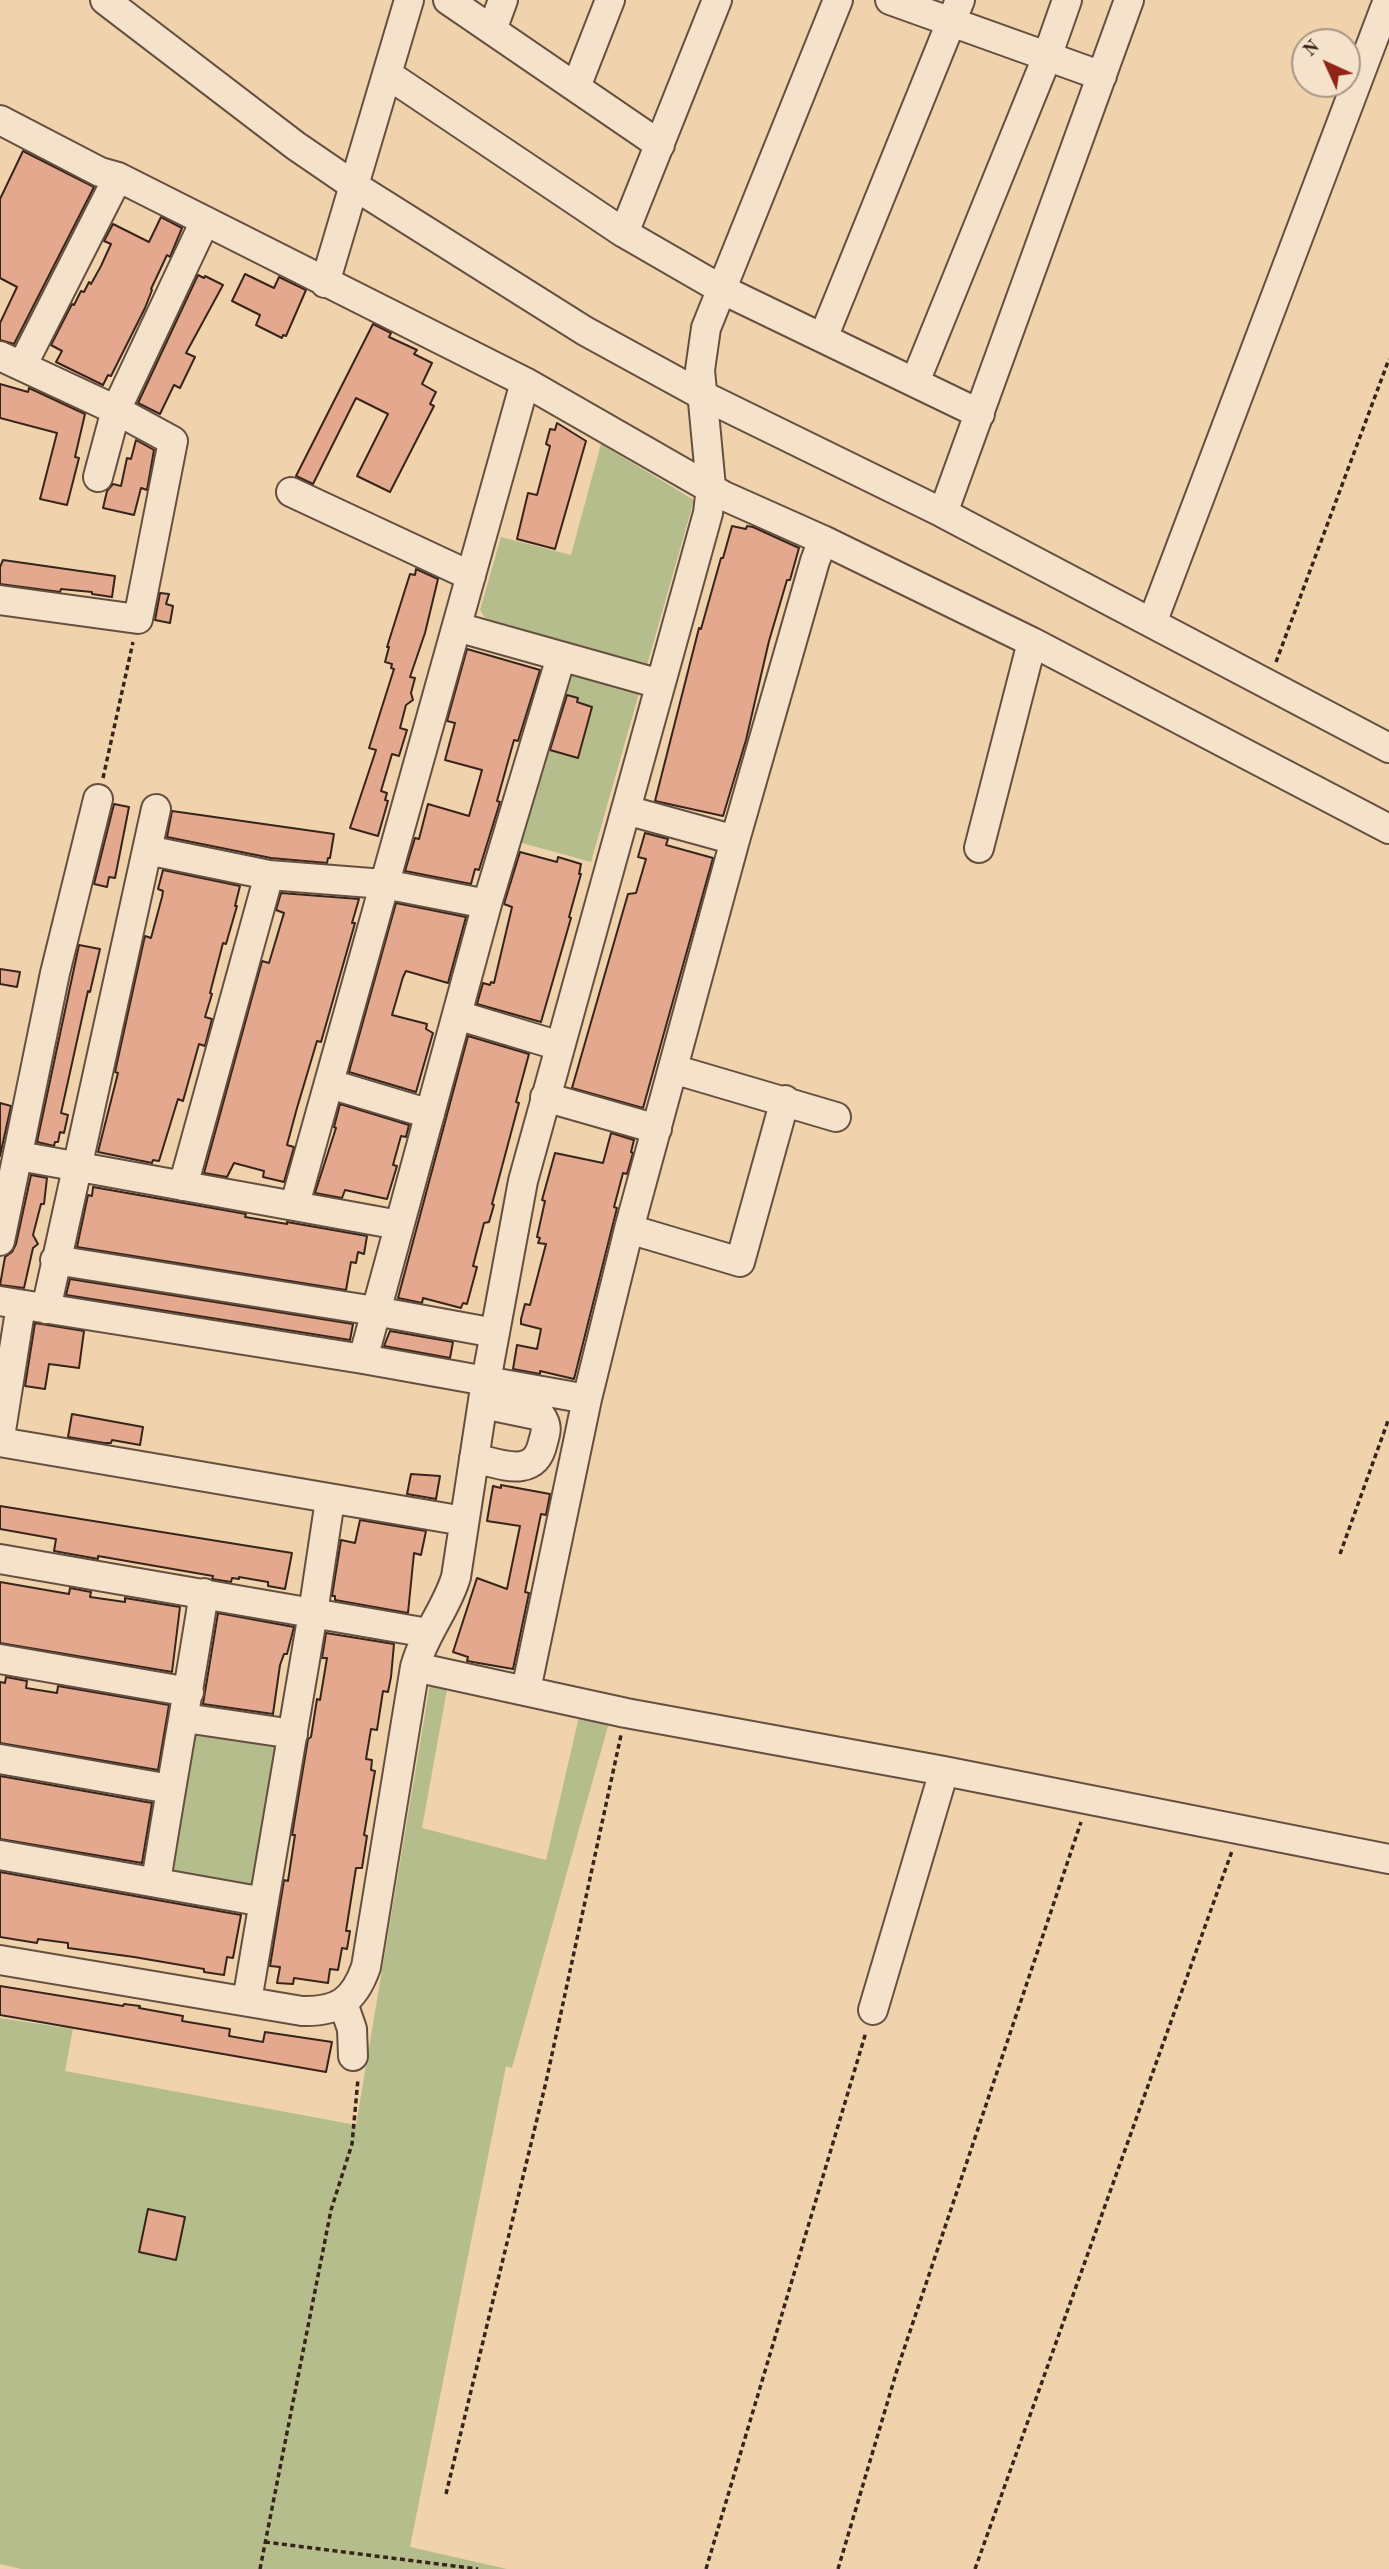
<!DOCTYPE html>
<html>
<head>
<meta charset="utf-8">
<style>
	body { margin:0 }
	#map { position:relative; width:1389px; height:2569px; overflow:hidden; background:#f0d3ad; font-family:"Old Standard TT",serif }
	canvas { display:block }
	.north { position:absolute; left:1291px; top:28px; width:70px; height:70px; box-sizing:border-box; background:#f5e2ca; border:2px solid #a99684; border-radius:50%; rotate:315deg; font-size:19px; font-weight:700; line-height:28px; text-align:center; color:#37251b }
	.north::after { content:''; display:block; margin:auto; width:24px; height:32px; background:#8f2418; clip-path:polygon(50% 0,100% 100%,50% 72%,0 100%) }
</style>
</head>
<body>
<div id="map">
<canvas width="1389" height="2569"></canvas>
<div class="north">N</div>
</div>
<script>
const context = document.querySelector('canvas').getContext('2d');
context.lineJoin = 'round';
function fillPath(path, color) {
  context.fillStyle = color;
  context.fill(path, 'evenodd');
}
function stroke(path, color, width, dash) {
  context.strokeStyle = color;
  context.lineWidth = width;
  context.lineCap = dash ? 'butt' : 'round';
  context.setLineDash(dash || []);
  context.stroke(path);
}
fillPath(new Path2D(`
	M601 444 694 500 591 862 515 841 570 644 485 618 480 610 501 537 571 555Z
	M431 1678 448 1684 422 1828 546 1860 580 1712 610 1719 512 2068 506 2066 410 2547 507 2569H21L0 2564V2018L73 2029 65 2071 356 2125Z
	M190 1730 277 1739 283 1747 252 1890 169 1872Z`), '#b5bd8d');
const building = new Path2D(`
	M23 151 94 187 14 344 0 340V323L17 287 0 278V199Z
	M161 217 182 228 170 257 167 255 151 289 152 290 145 308 111 376 108 375 103 385 56 362 62 351 51 345 72 304 74 305 81 291 84 292 89 282 91 284 101 266 111 244 104 241 113 224 149 242Z
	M245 274 274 288 279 277 306 290 286 336 283 335 282 338 256 325 260 315 232 301Z
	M198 275 204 278 205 276 223 285 186 353 195 357 180 388 174 385 160 414 138 403Z
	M373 324 391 333 389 337 417 350 414 354 432 363 422 384 436 392 430 404 434 406 390 492 357 476 388 414 356 398 313 484 296 476Z
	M0 384 28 392 29 388 85 414 75 457 79 458 67 505 40 499 57 433 0 418Z
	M557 423 586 441 555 549 517 539 528 493 537 495 550 446 546 444 550 429 555 430Z
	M136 440 154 450 147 490 141 488 134 515 103 508 107 491 113 484 121 486 127 458 131 459Z
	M732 526 746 529 747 526 753 527 799 548 790 580H787L769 641 746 740 723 816 655 801 699 628 701 629 721 558H723Z
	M3 560 115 576 112 597 92 594V592L61 589 60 592 0 584V567Z
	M416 569 438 579 425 633 410 677 415 678 411 693 413 700 406 705 400 728 407 730 399 756 392 754 381 791 387 793 385 800 388 801 378 836 350 828 376 750 369 748 394 669 391 668 392 664 385 662 389 647H387L410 574 415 575Z
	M160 593 169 594 166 604 173 606 170 623 155 620Z
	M467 649 540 670 518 741 514 740 497 801 500 802 479 870 475 869 471 884 405 871 415 838 419 839 428 804 469 816 482 770 445 760 455 723 447 721Z
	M567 695 578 698 577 702 592 707 578 758 550 750Z
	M114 804 129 807 115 878 109 877 107 887 94 884Z
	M172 811 334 834 330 858H328L327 863 271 858 167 837Z
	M645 833 668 839 666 845 713 858 643 1108 572 1088 628 894 636 893 646 859 638 857Z
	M520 852 557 862 558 857 581 864 579 874H581L569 917 571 918 541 1022 477 1004 483 983 490 985 491 982 494 983 512 907 504 904Z
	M163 870 240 886 235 906H237L226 944 223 943 210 993 212 994 205 1017 212 1019 205 1046 199 1044 183 1101 178 1099 159 1161 153 1160 152 1163 98 1152 118 1073 115 1072 144 940 145 936 151 938 162 897 163 891 158 889Z
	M281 893 359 899 352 923H355L321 1042 317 1041 297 1108 287 1145 294 1147 284 1182 263 1177 264 1171 234 1163 227 1177 204 1173 262 961 269 963 284 913 276 910Z
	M396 903 466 917 448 983 406 971 403 977 392 1015 427 1024 426 1029 433 1033 416 1092 349 1072Z
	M79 945 100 949 90 992 88 991 61 1113 68 1115 64 1133 60 1132 58 1142H55L54 1146 37 1142Z
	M0 969 20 972 17 987 0 984Z
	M468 1036 529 1054 516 1102 519 1103 492 1204 494 1205 489 1222 484 1223 473 1266 477 1267 467 1304 463 1303 461 1308 423 1298 422 1303 398 1298Z
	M0 1103 11 1106 0 1156Z
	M340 1104 409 1125 406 1137 401 1136 393 1165 397 1166 387 1199 345 1190 342 1198 315 1193 336 1128 334 1127Z
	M611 1133 634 1140 631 1152 633 1153 627 1174 623 1173 614 1207 617 1208 574 1379 540 1371V1374L513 1369 517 1345 537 1349 541 1329 521 1324V1319L525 1304 530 1305 546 1244 538 1243 540 1238 537 1237 545 1201 542 1200 555 1153 603 1163Z
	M31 1175 47 1178 44 1204H41L33 1235 38 1244 33 1248 24 1288 0 1285 5 1257 12 1252 16 1244Z
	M93 1187 246 1214 245 1217 287 1224V1222L367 1236 364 1254 358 1252 356 1263 351 1262 346 1290 77 1247 88 1195 92 1196Z
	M70 1279 353 1324 350 1340 66 1295Z
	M35 1323 84 1331 79 1368 49 1364 45 1389 25 1386Z
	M390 1331 453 1342 450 1358 384 1346Z
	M72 1414 143 1427 140 1445 112 1440 111 1443H104L68 1437Z
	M411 1474 440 1476 436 1499 407 1494Z
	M501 1485 550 1494 546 1515 541 1514 525 1592 529 1593 513 1669 467 1661 468 1657 453 1652 477 1578 507 1589 520 1526 487 1521 493 1486 501 1488Z
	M0 1506 292 1553 285 1589 268 1586V1582L239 1577V1579L232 1578 231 1582 212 1579 213 1576 98 1556V1559L54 1551 56 1539 0 1529Z
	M360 1520 426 1531 421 1555 414 1553 408 1613 335 1600V1596H332L341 1540 355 1543Z
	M0 1582 69 1594 70 1588 91 1592 90 1597 125 1602V1598L180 1607 172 1672 0 1643Z
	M218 1613 294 1627 287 1654H284L280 1665 273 1714 203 1704Z
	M326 1633 394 1644 391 1677 388 1692 383 1691 377 1730 371 1729 366 1759 372 1760 371 1770 375 1771 364 1835 367 1836 362 1868H356L346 1931H350L347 1949 342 1948 338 1970 330 1969 328 1983 294 1978 293 1984 277 1983 280 1967 270 1966 284 1880 288 1881 295 1835H292L308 1739 311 1737 317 1699 320 1700 327 1658H322Z
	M6 1677 27 1681 26 1688 57 1693 58 1686 169 1705 158 1770 0 1743V1682L5 1683Z
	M0 1776 152 1803 142 1863 0 1839Z
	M0 1872 241 1915 233 1958 227 1957 224 1975 204 1972V1969L134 1957 68 1948V1943L38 1939 37 1943 0 1937Z
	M0 1986 123 2006 124 2004 140 2006 139 2008 183 2016 182 2021 230 2029 229 2036 263 2042 265 2032 332 2042 326 2072 0 2015Z
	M148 2209 185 2217 176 2260 139 2252Z`);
fillPath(building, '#e4a88e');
stroke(building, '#37251b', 2);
const minor = new Path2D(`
	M105 0 296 146 353 185 585 331 700 394 943 513 1389 748
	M448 0 660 145
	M890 0 1102 76
	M492 30 503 0
	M387 74 624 233 721 289 980 414
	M576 87 610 0
	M0 120 100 172 118 177 525 382 722 495 823 540 1032 642 1389 829
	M624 233 717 0
	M325 283 409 0
	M823 338 960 0
	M0 356 116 410 173 441 138 619 0 600
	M22 366 118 177
	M915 382 1047 57 1067 0
	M98 477 116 410 205 221
	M291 492 471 576
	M943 513 1129 0
	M1152 623 1388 0
	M457 627 660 684
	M626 810 735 840
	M979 848 1032 642
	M147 850 269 875 384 884 487 904
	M457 1015 560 1046
	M673 1069 836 1117
	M330 1084 430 1114
	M545 1097 657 1129
	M19 1156 399 1225
	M183 1186 269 875
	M295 1204 525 382
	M629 1229 740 1262 785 1100
	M0 1241 55 973 98 799
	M55 1260 375 1311 495 1333
	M0 1301 363 1359 587 1399
	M46 1309 156 809
	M363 1359 487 904 561 657
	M0 1437 21 1305
	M0 1442 464 1521
	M474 1458C501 1464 535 1480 543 1442 546 1432 548 1426 541 1416L483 1404
	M0 1559 428 1633
	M0 1659 189 1692
	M415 1667 626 1713 944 1771 1389 1859
	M526 1690 587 1399 629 1229 735 840 815 561 823 540
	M185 1718 293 1734
	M0 1759 170 1789
	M0 1855 264 1902
	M156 1882C171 1785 189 1689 204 1593
	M0 1960 302 2011C338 2012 354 2001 366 1967L415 1667C424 1634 446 1610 456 1577L486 1381 523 1181 708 513 711 487 700 370 706 328 838 0
	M247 2001 313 1613 330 1500
	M343 2003 352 2029 353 2056
	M873 2010 944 1771`);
stroke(minor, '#655040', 32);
stroke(new Path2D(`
	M1276 662 1389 359
	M103 778 133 642
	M1340 1554 1389 1418
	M446 2494 546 2082 621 1735
	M265 2542 478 2569
	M260 2569 331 2210 352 2144 358 2079
	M706 2569 866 2032
	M838 2569 897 2370 1081 1822
	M975 2569 1232 1851`), '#37251b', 3.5, [5, 3.5]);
stroke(minor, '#f5e2ca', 28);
</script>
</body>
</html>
